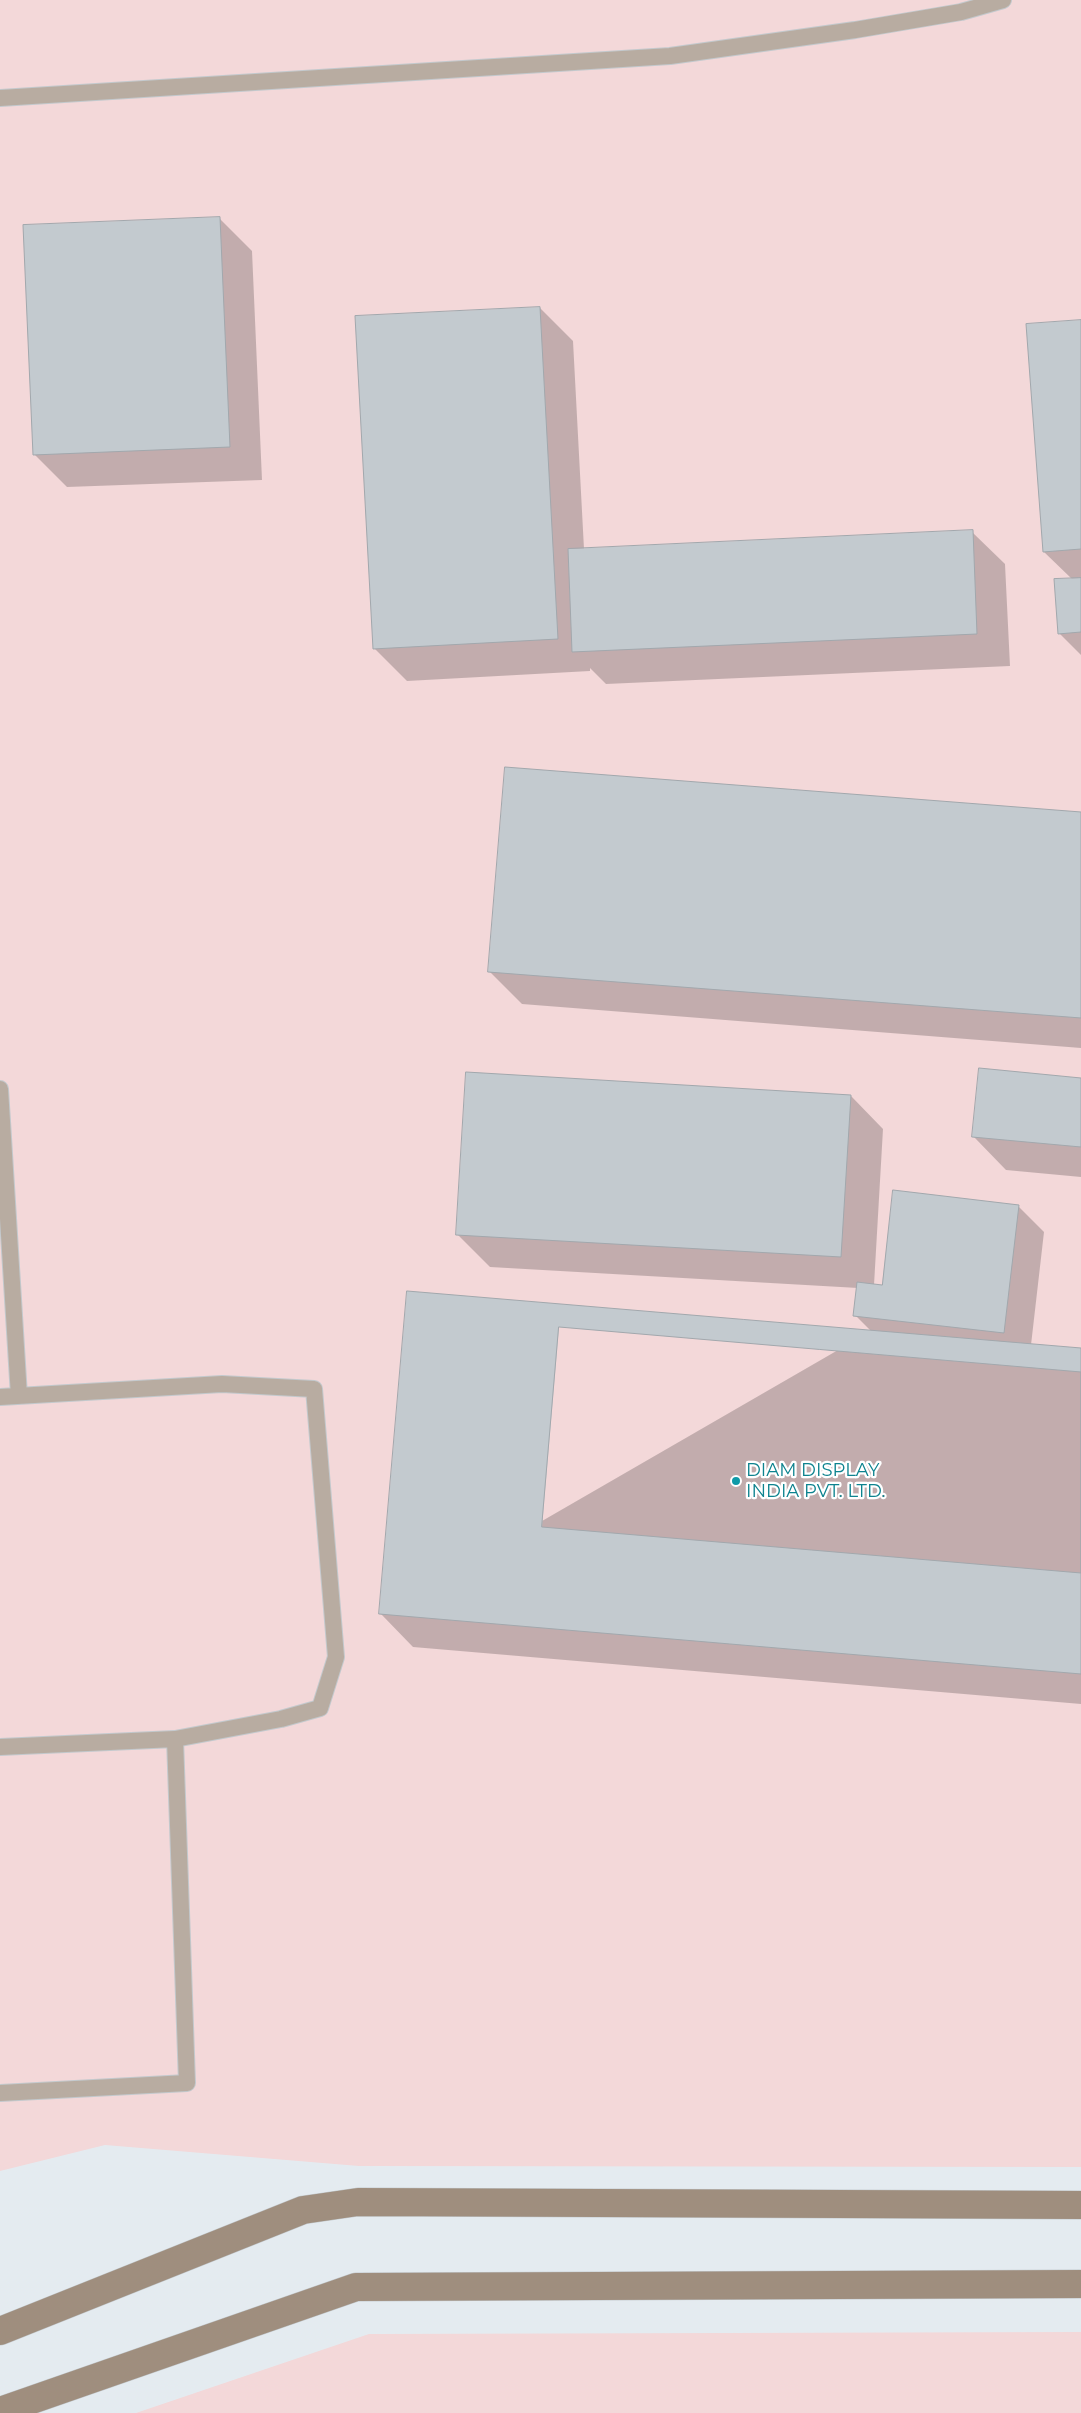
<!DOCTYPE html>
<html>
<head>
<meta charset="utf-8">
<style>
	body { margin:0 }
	canvas { display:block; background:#e4ebf0 }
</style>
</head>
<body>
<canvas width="1081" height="2413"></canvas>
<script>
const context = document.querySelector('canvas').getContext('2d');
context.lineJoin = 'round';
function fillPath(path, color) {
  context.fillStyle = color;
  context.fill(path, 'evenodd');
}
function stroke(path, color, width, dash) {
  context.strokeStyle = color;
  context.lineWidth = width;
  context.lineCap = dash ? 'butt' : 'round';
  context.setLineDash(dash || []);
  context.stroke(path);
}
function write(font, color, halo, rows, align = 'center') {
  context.font = font + ' Montserrat,sans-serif';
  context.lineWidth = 4.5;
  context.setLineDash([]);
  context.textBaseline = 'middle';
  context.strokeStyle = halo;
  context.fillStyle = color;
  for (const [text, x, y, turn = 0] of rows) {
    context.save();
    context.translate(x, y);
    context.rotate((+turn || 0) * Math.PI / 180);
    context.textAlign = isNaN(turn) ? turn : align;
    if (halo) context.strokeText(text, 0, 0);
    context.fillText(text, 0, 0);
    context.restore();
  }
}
fillPath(new Path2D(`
	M0 0H1081V2167L359 2166 105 2145 0 2171Z
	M1081 2332V2413H136L369 2334Z`), '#f3d8d9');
fillPath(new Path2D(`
	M220 219 252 251 262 480 67 487 34 454Z
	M540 308 573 341 584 549 972 532 1005 564 1010 666 606 684 590 668V671L407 681 374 648Z
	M1081 321V655L1059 633 1072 579 1044 552Z
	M1081 813V1048L522 1004 489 971Z
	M1081 1080V1177L1006 1170 974 1137Z
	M851 1096 883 1129 874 1285 883 1286 1018 1206 1044 1232 1031 1345 1081 1349V1704L413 1647 381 1614 871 1331 855 1315 858 1288 490 1267 457 1234Z`), '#0003');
const building = new Path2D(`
	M220 217 230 447 33 455 23 225Z
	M540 307 558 639 373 649 355 316Z
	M1081 320V549L1043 552 1026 324Z
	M973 530 977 634 572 652 568 549Z
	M1081 578V632L1058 634 1054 579Z
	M505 767 1081 812V1018L488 972Z
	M979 1068 1081 1078V1147L972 1137Z
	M466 1072 851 1095 841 1257 456 1235Z
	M893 1190 1019 1205 1004 1333 853 1316 857 1282 882 1285Z
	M407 1291 1081 1348V1674L379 1614Z
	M559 1327 1081 1372V1573L542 1527Z`);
fillPath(building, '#c3cacf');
stroke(building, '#a2a8ad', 1);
const lane = new Path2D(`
	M0 98 670 56 855 30 961 12 1003 0
	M0 1089 19 1396
	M0 1397 222 1384 314 1389 336 1657 320 1708 281 1719 175 1739
	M0 1747 175 1739 187 2083 0 2093`);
const secondary = new Path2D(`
	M0 2331 303 2210 358 2202 1081 2205
	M0 2411 356 2287 1081 2284`);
stroke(lane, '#c3c9cd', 18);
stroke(secondary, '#c3c9cd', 29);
stroke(lane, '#b8aca1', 16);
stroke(secondary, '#9f8e7e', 28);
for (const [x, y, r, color] of [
	[736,1481,5,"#0f9aa8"]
]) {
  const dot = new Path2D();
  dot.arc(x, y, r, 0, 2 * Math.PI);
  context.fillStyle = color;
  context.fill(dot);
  stroke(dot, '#fff', 2);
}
write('18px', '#0d838f', '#fff', [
	["DIAM DISPLAY",746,1471],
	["INDIA PVT. LTD.",746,1492]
], 'left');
</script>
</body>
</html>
